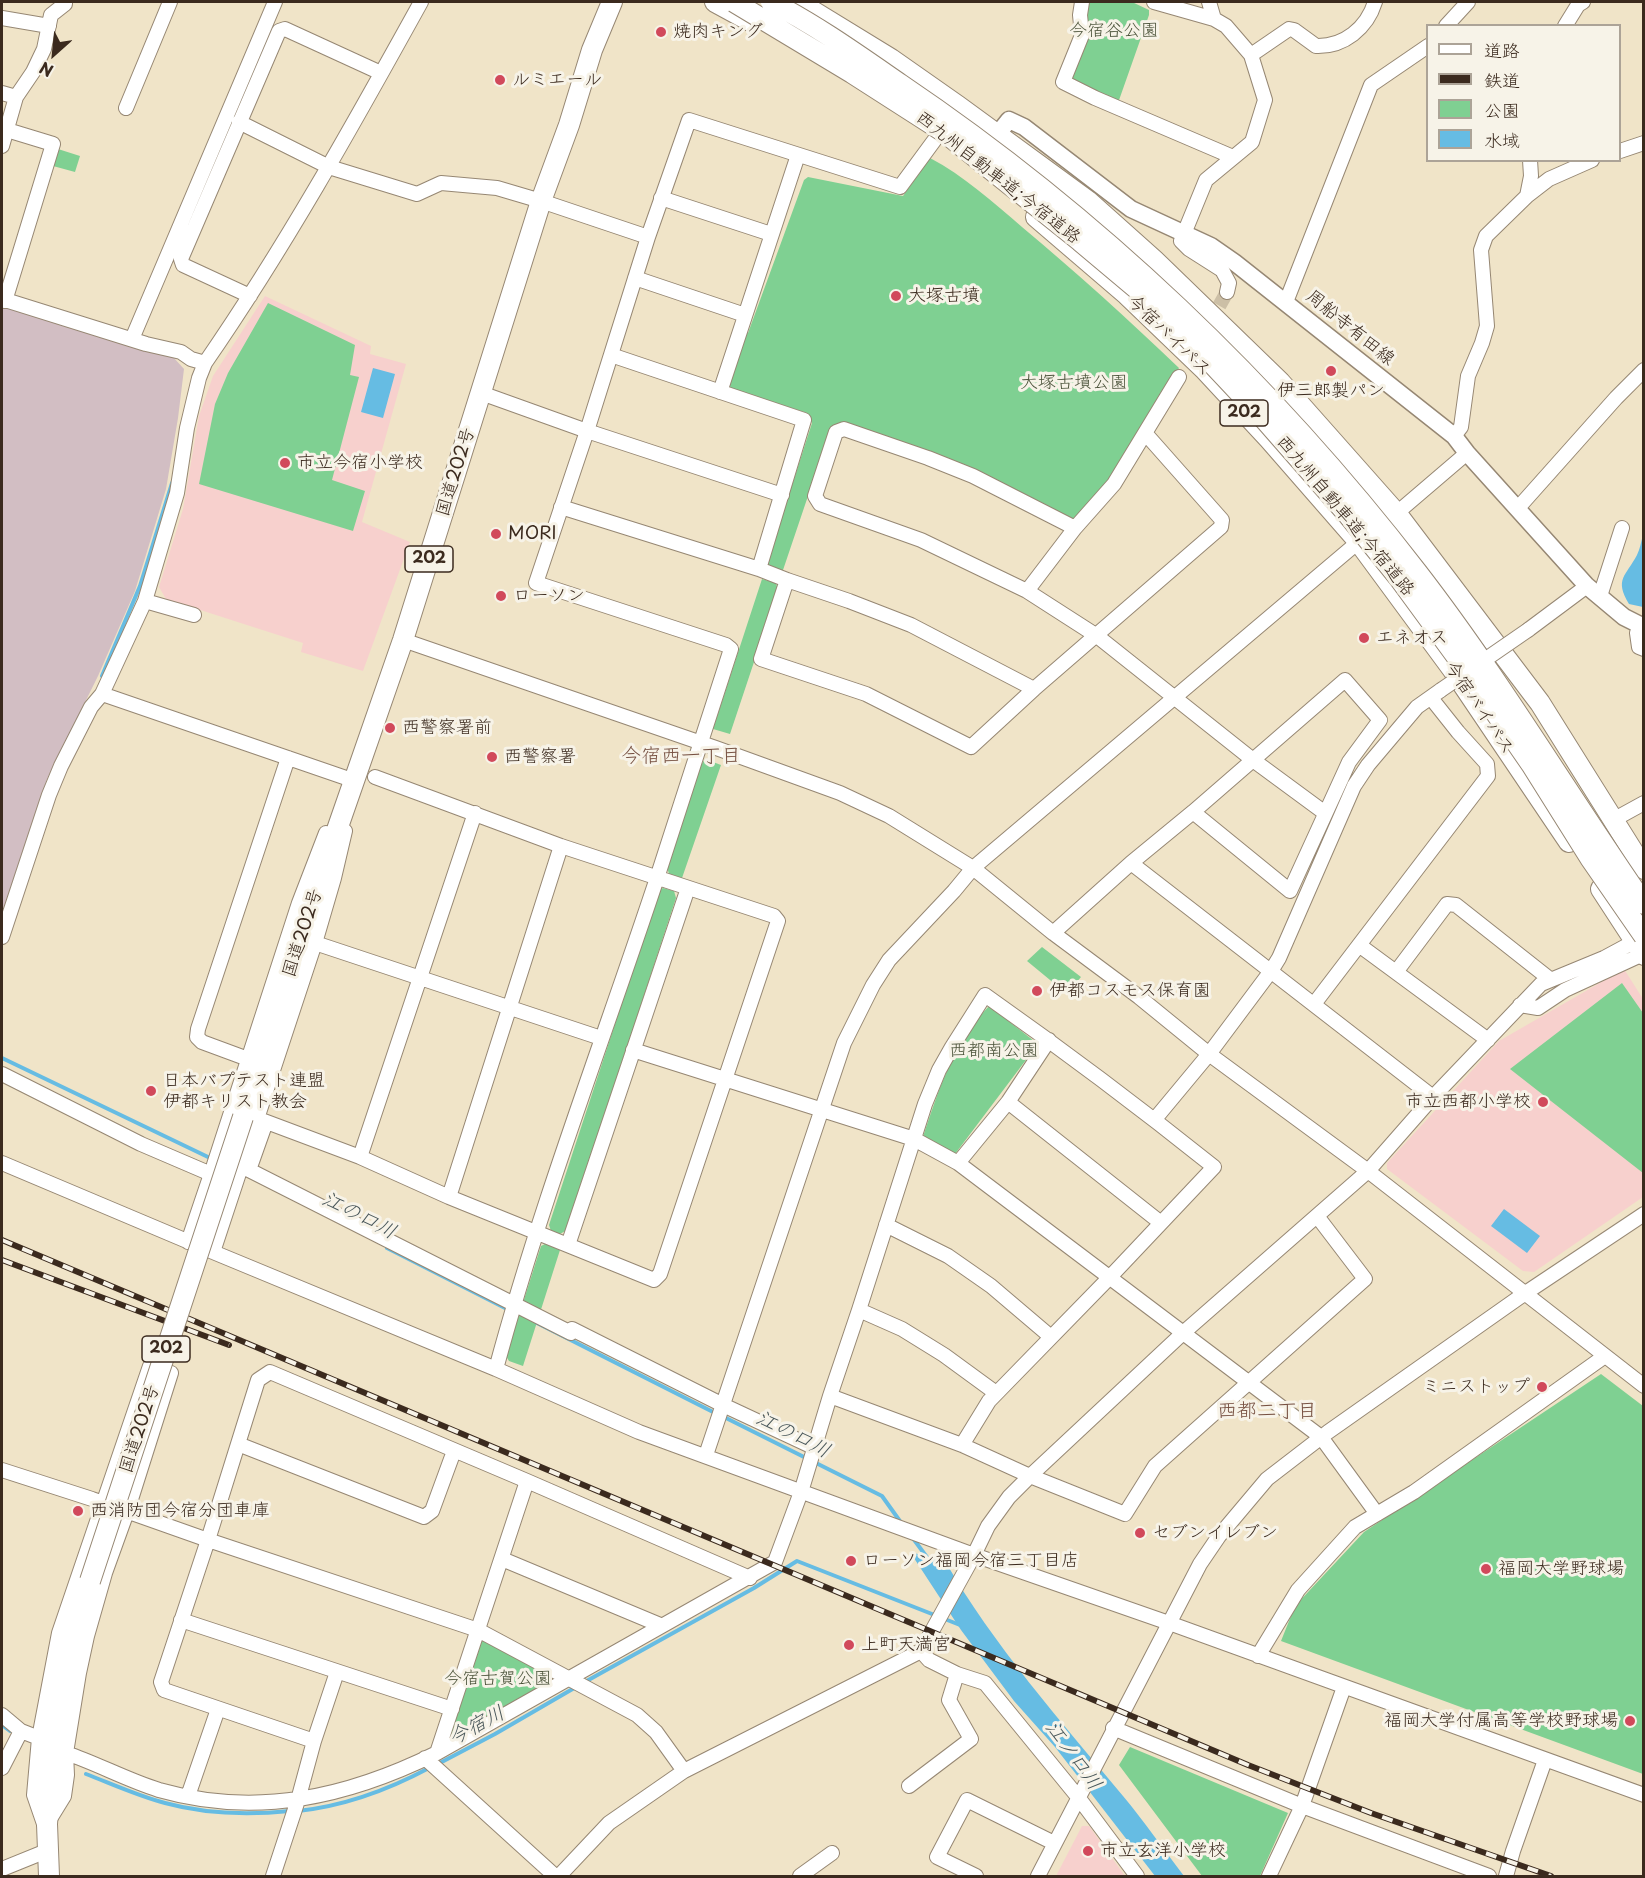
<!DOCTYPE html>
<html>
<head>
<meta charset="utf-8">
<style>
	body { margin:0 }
	#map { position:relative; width:1645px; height:1878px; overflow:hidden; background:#f0e4c8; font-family:"Playpen Sans","Klee One",sans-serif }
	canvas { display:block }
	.frame { position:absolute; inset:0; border:3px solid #3b2a1e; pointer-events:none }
	.legend { position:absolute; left:1426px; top:24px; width:195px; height:138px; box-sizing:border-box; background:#f7f3e8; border:2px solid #aca397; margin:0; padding:8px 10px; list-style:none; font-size:18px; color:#3b2a1e }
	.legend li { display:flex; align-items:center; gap:12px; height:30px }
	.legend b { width:30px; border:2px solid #aca397 }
	.north { position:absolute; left:24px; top:24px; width:60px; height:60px; -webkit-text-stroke:4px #f7f3e8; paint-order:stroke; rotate:207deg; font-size:16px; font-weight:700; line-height:24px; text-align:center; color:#3b2a1e }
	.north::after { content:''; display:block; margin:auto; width:21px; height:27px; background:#3b2a1e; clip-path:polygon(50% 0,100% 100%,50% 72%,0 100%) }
</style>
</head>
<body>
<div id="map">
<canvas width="1645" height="1878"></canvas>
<div class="frame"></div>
<ul class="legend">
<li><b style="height:8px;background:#fff"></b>道路</li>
<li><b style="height:8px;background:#3b2a1e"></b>鉄道</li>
<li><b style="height:16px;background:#7fd092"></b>公園</li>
<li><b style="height:16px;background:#66bce3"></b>水域</li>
</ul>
<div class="north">N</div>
</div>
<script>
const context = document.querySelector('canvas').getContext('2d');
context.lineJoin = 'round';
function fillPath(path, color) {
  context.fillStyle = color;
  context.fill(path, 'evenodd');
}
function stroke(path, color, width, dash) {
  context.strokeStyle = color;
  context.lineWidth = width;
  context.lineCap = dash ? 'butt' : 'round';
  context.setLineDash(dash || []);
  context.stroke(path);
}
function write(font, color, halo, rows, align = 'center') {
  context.font = font + ' "Playpen Sans","Klee One",sans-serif';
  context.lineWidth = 6;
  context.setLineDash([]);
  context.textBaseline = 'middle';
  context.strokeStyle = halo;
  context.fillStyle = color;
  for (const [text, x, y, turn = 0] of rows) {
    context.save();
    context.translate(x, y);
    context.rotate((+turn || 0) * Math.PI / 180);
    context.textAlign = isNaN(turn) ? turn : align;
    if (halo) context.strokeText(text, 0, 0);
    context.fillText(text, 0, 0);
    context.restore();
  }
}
fillPath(new Path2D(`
	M265 296 371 346 370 354 406 364 362 522 410 542 363 671 301 652 303 643 166 599 159 587 183 509 199 416 213 376Z
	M1624 969 1643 999V1197L1534 1272 1523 1271 1387 1169V1163L1499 1041Z
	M1082 1826H1089L1125 1876H1056Z`), '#f7d0cd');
fillPath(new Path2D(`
	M2 305 174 358 184 369 178 418 166 489 135 591 98 676 47 779 2 918Z`), '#d2bec3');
fillPath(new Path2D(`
	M1086 2H1132L1149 10V15L1118 103 1072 81 1071 76Z
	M58 149 80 156 75 172 53 166Z
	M930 158C964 176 993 202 1022 227 1076 272 1128 319 1179 368L1113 477 1078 520 1070 522 1010 489 831 428 782 573 770 569 767 563 812 423 807 413 730 388 729 383 745 333H748L804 180 808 177 903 196Z
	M268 303 355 345 350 375 359 377 332 480 365 491 353 531 199 484 215 404 228 373Z
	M762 579 776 583 778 590 730 734 713 729Z
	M705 759 721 765 682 878 669 874 667 867 701 765Z
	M663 888 674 891 676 898 567 1230 560 1234 551 1231 549 1225 659 890Z
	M1042 947 1081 977 1067 994 1027 961Z
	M1622 983 1643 1013V1173L1510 1069Z
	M989 1006 1038 1044 955 1154 923 1137C938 1091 954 1042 989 1006Z
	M545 1244 560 1250 523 1366 509 1361 506 1356 541 1246Z
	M1601 1374 1643 1406V1774L1281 1641 1295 1606 1364 1532Z
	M478 1630 568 1678 437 1753Z
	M1130 1747 1288 1813 1260 1876H1202L1119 1765Z`), '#7fd092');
fillPath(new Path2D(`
	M373 368 395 374 383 418 361 412Z
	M1643 535 1644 607H1643L1629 604C1614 579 1626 576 1637 555 1640 549 1641 542 1643 535Z
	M1504 1209 1540 1236 1527 1253 1491 1226Z
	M910 1552 945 1561C994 1646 1060 1720 1123 1796 1144 1821 1164 1850 1184 1876H1155L1055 1747 1014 1701 961 1630Z`), '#66bce3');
stroke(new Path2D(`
	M102 676 140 586 172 483
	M2 1058 208 1157
	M387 1248 509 1310
	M537 1323 717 1414
	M724 1417 882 1496 902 1524
	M912 1537 929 1560
	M583 1683 754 1588 797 1561 960 1625
	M2 1725 10 1731
	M436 1765 495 1734 576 1687
	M86 1774C112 1784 138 1796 165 1803 205 1814 249 1815 290 1811
	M298 1811C344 1806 388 1790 429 1768`), '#66bce3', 4);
stroke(new Path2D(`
	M1209 324 1227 292`), '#ccbfa6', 14, [14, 7]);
const minor = new Path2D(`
	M1082 2 1080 15 1082 35 1063 82 1095 98 1233 157
	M1154 2 1214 19 1226 26 1251 55 1265 100 1252 142 1206 180 1181 241 1189 249 1222 270 1229 283 1227 292
	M1209 2 1214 19
	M2 18 49 26
	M1446 26 1468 2
	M1565 26 1578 5 1583 2
	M1251 55 1289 29 1294 30 1316 46C1344 47 1367 28 1375 2
	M2 93 16 97
	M126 108 170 2
	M239 122 329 167 417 194 441 183 497 188 541 201 648 237
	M2 146 16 97 33 72 44 49 51 15 65 4V2
	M1620 151 1644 143
	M1527 196 1549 179 1592 160
	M661 198 771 234
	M635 278 745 315
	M250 296 183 265 181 259 279 31 285 29 381 73
	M2 299 146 344 181 352 191 359 205 363
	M5 301 53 144 7 130
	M1286 302 1371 85 1428 46
	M132 339 275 2
	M611 355 804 420 759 569
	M720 392 798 155
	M481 393 587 431 782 495
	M1454 436 1461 427 1468 376 1482 343 1487 326 1481 250 1486 236 1527 196 1531 176 1530 160
	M561 507 759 569 787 580
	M1518 508 1616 398 1644 370
	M1391 518 1467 453
	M1075 528 973 476 928 458 844 429 836 432 815 496 820 504 921 540 1027 591 1097 636 1253 760 1325 813
	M1027 591 1075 528 1114 484 1179 377
	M1600 596 1622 528
	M145 601 194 615
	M1640 625 1637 633 1639 647 1644 649
	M1528 630 1587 586
	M403 640 716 748 840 793 889 816 973 868 1053 933 1139 997 1209 1054 1368 1171 1644 1386
	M1034 689 911 625 849 601 787 580 761 659 866 694 971 747 1034 689 1221 527 1222 520 1145 433
	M102 694 355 781
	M1613 820 1644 803
	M1131 863 1433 1097
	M1053 933 1131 863 1193 812 1345 680 1380 720 1349 762 1290 891 1193 812
	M2 937 49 795 61 766 91 707 102 694 145 601 177 493 187 428 199 378 205 363C285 247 353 125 421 2
	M315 943 601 1038
	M1359 945 1488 1040
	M1396 972 1447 904 1456 905 1551 980
	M1314 1004 1488 776 1487 764 1458 732 1431 698
	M1520 1005 1538 1008 1565 990 1643 954
	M633 1050 914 1139 958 1163 1321 1437 1377 1514
	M248 1059 202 1042 197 1037 198 1029 288 758
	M2 1074 141 1144 211 1174 299 903 326 833
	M1008 1102 1161 1223
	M256 1118 360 1157 449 1197 654 1280 660 1274 778 921 774 916 561 846 375 777
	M1155 1119 1209 1054 1271 971 1279 958 1354 786 1368 765 1417 707 1441 690
	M266 1122 249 1170 571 1333 572 1329 723 1405 815 1448
	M360 1157 475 813
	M2 1163 213 1252 496 1369 639 1432 974 1555 1169 1623 1644 1795
	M958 1163 1008 1102 1049 1040
	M449 1197 561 846
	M886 1225 948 1256 991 1286 1051 1337
	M188 1242 211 1174
	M568 1245 688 888
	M213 1252 315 943 334 878 345 831
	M859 1310 902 1329 944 1355 996 1393
	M496 1369C541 1202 603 1041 657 878 682 802 706 725 731 649L726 645 536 583 587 431 648 237 689 120 900 187 936 138
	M830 1396 962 1445 1030 1476 1125 1514 1155 1466 1365 1279 1317 1216
	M238 1444 424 1517 432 1511 454 1451
	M706 1455 844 1043 873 985 889 960 954 891 973 868 1363 538
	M2 1470 92 1499 208 1540 478 1630 637 1715 656 1732 684 1771
	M502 1559 660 1625
	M181 1620 452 1709
	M921 1651 974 1555 988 1526 1009 1497 1030 1476 1183 1333 1368 1171 1433 1097 1541 984 1604 958 1630 944
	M1258 1656 1298 1590 1355 1527 1414 1492 1605 1356
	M2 1715 21 1731 39 1738
	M1113 1728 1302 1806 1489 1876
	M314 1741 164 1690 161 1682 208 1540 258 1380 270 1372 527 1481 750 1578
	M66 1753C98 1764 127 1780 159 1790 257 1818 348 1797 437 1753L775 1562 801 1492 830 1396 859 1310 925 1104 939 1070 952 1047 985 995C1063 1050 1139 1107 1214 1167L1110 1277 989 1401 962 1445
	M437 1753 527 1481
	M425 1758 555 1876
	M2 1768 21 1731
	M909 1786 971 1739 949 1700 957 1674
	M188 1796 218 1709
	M44 1824 34 1795 39 1738 59 1633 150 1366 171 1373 127 1512 105 1573 87 1636 79 1673 66 1753 67 1775 64 1796 48 1822
	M2 1869 49 1850
	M273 1876 298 1800 314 1741 337 1672
	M559 1876 609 1823 684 1771 921 1651 929 1660 957 1674 985 1683 1078 1797 1137 1876
	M800 1876 832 1853
	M976 1876 937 1857 967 1800 1054 1843
	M1038 1876 1200 1564 1219 1536 1267 1479 1328 1432 1524 1294 1644 1214
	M1269 1876 1302 1806 1344 1687
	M1506 1876 1513 1851 1545 1760`);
const major = new Path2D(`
	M997 135 1009 120 1024 127 1131 209 1211 246 1234 262 1454 436 1467 453 1587 586 1624 617 1644 627`);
const highway = new Path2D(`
	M715 2 750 21
	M798 2 891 59 958 106 1088 201 1154 260 1280 382 1397 514 1540 703 1644 869
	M1036 217 1127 295 1204 369 1269 439 1358 541 1453 670 1569 842
	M1601 889 1644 955
	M243 1117 331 847 403 640 541 201 569 125 592 50 612 2
	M49 1876 47 1824 53 1741 65 1669 90 1581`);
stroke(minor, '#968773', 16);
stroke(major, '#968773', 19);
stroke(highway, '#968773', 22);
stroke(minor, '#fff', 14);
stroke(major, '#fff', 16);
stroke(highway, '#fff', 20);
const rail = new Path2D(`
	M2 1240 1248 1765 1371 1813 1551 1876
	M2 1260 229 1345`);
stroke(rail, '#3b2a1e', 6);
stroke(rail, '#f7f3e8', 4, [11]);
const minorBridge = new Path2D(`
	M1441 690 1528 630`);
const highwayBridge = new Path2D(`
	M734 2 852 73 944 132 1080 241 1136 288 1188 338 1265 420 1349 516 1399 578 1462 664 1531 764 1590 858 1644 936
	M771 2C816 25 858 55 900 84 1097 217 1272 384 1417 572 1499 678 1567 793 1644 904
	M90 1581 243 1117`);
stroke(minorBridge, '#968773', 16, []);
stroke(highwayBridge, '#968773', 22, []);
stroke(minorBridge, '#fff', 14);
stroke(highwayBridge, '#fff', 20);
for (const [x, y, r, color] of [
	[661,32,6,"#d1495b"],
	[500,80,6,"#d1495b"],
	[896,296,6,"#d1495b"],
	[1331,371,6,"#d1495b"],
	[285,463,6,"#d1495b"],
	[496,534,6,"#d1495b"],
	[501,596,6,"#d1495b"],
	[1364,638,6,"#d1495b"],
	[390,728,6,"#d1495b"],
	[492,757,6,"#d1495b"],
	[1037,991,6,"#d1495b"],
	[151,1091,6,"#d1495b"],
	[1543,1102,6,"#d1495b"],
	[1542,1387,6,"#d1495b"],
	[78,1511,6,"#d1495b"],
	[1140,1533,6,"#d1495b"],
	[851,1561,6,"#d1495b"],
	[1486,1569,6,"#d1495b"],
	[849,1645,6,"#d1495b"],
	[1630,1721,6,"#d1495b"],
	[1088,1851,6,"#d1495b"]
]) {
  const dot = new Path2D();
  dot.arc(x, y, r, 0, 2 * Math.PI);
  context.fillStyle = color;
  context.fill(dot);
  stroke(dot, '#f7f3e8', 2);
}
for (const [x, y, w] of [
	[1244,413,48],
	[429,559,48],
	[166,1349,48]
]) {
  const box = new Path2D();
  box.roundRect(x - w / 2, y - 13, w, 26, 4.5);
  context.fillStyle = '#f7f3e8';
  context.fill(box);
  stroke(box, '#3b2a1e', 1.5);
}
write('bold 16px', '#3b2a1e', null, [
	["202",1244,413],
	["202",429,559],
	["202",166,1349]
]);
write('18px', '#4c543b', '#f7f3e8', [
	["今宿谷公園",1114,31],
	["大塚古墳公園",1074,383],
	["西都南公園",994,1051],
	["今宿古賀公園",498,1679]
]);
write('18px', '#3b2a1e', '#f7f3e8', [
	["焼肉キング",673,32],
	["ルミエール",512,80],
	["大塚古墳",908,296],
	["伊三郎製パン",1331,391,"center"],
	["市立今宿小学校",297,463],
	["MORI",508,534],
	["ローソン",513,596],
	["エネオス",1376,638],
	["西警察署前",402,728],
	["西警察署",504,757],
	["伊都コスモス保育園",1049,991],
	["日本バプテスト連盟",163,1081],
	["伊都キリスト教会",163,1102],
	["市立西都小学校",1531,1102,"right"],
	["ミニストップ",1530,1387,"right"],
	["西消防団今宿分団車庫",90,1511],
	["セブンイレブン",1152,1533],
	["ローソン福岡今宿三丁目店",863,1561],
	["福岡大学野球場",1498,1569],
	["上町天満宮",861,1645],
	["福岡大学付属高等学校野球場",1618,1721,"right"],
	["市立玄洋小学校",1100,1851]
], 'left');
write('18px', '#3b2a1e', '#f7f3e8', [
	["西九州自動車道;今宿道路",998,178,38],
	["周船寺有田線",1350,328,39],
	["今宿バイパス",1169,336,44],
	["国道202号",456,472,-73],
	["西九州自動車道;今宿道路",1345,516,50],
	["今宿バイパス",1479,708,56],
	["国道202号",303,933,-72],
	["国道202号",140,1429,-72]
]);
write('20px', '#775142', '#f7f3e8', [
	["今宿西一丁目",681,756],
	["西都二丁目",1267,1411]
]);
write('italic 20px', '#485659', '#f7f3e8', [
	["江の口川",359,1216,27],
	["江の口川",793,1435,27],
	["今宿川",477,1726,-28],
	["江ノ口川",1073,1756,54]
]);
</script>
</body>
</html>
